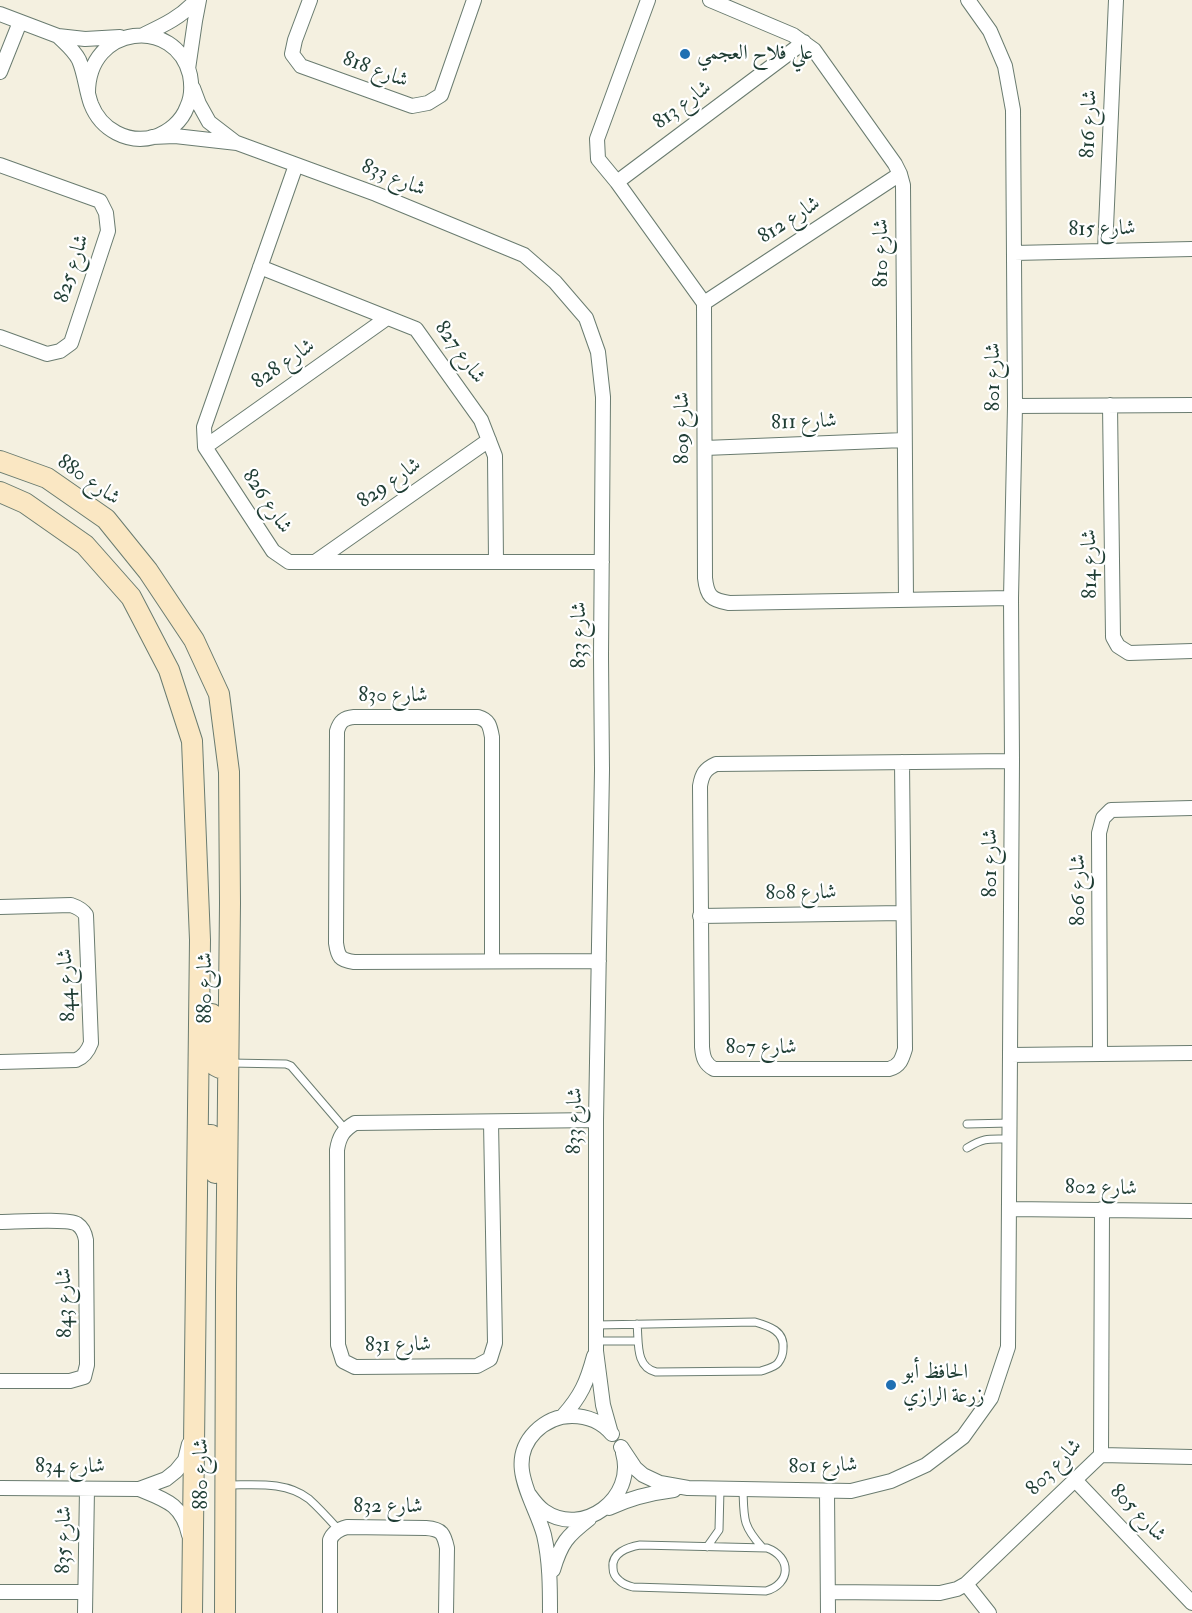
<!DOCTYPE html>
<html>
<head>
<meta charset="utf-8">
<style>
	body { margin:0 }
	canvas { display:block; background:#f4f0e0 }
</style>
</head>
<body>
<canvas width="1192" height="1613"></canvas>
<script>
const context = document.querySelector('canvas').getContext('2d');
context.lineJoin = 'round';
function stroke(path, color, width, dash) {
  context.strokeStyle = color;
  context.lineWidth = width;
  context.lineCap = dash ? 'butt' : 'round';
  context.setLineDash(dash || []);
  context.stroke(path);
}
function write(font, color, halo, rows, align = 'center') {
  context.font = font + ' "IM FELL Double Pica",Amiri,serif';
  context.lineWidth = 4.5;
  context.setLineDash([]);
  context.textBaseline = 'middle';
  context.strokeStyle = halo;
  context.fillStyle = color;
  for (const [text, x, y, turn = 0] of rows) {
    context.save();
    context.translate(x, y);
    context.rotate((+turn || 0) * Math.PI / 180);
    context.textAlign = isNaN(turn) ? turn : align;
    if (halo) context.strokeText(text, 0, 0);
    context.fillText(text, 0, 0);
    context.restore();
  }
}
const lane = new Path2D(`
	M230 1063 286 1064 291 1066 345 1129
	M967 1124 1010 1123
	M967 1148C985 1137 989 1139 1010 1139
	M596 1325 755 1322C769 1326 785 1331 783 1349 783 1353 781 1359 778 1363 775 1367 767 1369 761 1371L656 1372C635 1367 639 1342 637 1324
	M596 1341H638
	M228 1485C255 1485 286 1481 309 1499 319 1508 329 1519 338 1529
	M743 1489C744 1518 742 1525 762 1547
	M640 1545 767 1548C792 1557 791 1584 766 1591L633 1587C629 1586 623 1584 620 1581 616 1578 613 1573 613 1568 611 1553 628 1547 640 1545Z
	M707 1547 719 1530 720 1489`);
const street = new Path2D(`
	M310 0 295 40 292 54 301 66 412 106 428 103 441 95 474 0
	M648 0 597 139 598 159 617 182 704 303 705 578C707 596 711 600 729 603L1011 598
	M710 0 793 35 814 50 895 164 900 174 903 185 906 600
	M0 14 58 36 85 39 120 37
	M143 35C162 26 182 17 196 0
	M58 36C65 43 74 50 79 60 85 74 86 90 91 104 101 130 128 144 154 137 169 132 182 121 187 107 192 97 192 86 190 75 176 16 88 24 88 93
	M188 69 195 21 199 0
	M0 72 20 22
	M193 88 199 104 209 122 235 142
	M152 137 175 136 237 143 376 194 524 255 555 282 586 318 598 352 603 397 601 656 602 770 596 1120V1351L603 1405 610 1430
	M0 165 100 201 106 213 108 231 71 343 60 351 47 354 0 337
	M296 165 204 427 205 447 273 551 289 562H602
	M617 182 804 42
	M1105 250 1116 0
	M1014 253 1192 249
	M260 267 416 329 481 420 495 456 496 562
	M704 303 900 174
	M1110 405 1113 637 1118 646 1129 653 1192 651
	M1015 406 1192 405
	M205 447 387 318
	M705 448 904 440
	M315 562 489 440
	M902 762 905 1049C902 1059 900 1066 889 1069H714C705 1064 703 1058 702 1047L700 786C702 774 705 769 716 764L1012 761
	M0 907 71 905C77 907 82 909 86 915L91 1043C88 1051 84 1057 76 1060L0 1062
	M700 916 903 913
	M492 961V737C490 726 489 720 478 717H354C344 718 340 721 337 731L336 943C338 957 340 960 354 962L599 961
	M1100 1054 1099 833 1103 818 1111 810 1192 808
	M1010 1055 1192 1053
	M491 1122 495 1343 490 1359 477 1366 355 1367 343 1361 338 1345 337 1150C339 1137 343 1130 355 1123L596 1120
	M1009 1209 1192 1211
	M0 1222C14 1222 67 1218 77 1224 83 1228 85 1234 86 1240L87 1365 84 1377 70 1381H0
	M563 1416C581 1396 587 1382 594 1356
	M621 1447 635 1468 643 1475 660 1483 688 1488 851 1491 891 1481 926 1465 963 1437 991 1398 1008 1347 1012 761 1011 598 1015 406 1013 110 1005 66 990 31 968 0
	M1101 1455 1192 1457
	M1076 1481 1192 1603
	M0 1488 139 1489 166 1479 176 1471 185 1460 189 1444
	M139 1489C166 1500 182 1504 189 1535
	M827 1491 828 1613
	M528 1493C533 1500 537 1506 544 1511 583 1538 636 1498 623 1453
	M609 1508C630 1498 650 1493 674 1490
	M553 1570C561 1543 567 1536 589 1519
	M966 1584 989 1613
	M0 1592H85
	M828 1592 940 1593 957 1589 966 1584 1101 1455 1102 1209
	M85 1613 87 1489
	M330 1613V1540C333 1532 339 1529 347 1527L426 1528C442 1529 444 1534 447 1548L446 1613
	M550 1613C550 1587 550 1561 544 1535 535 1501 504 1464 535 1432 545 1422 557 1416 572 1416 587 1416 602 1422 612 1434`);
const secondary = new Path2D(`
	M0 461 47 478 106 519 148 571 194 640 219 694 229 772 230 903 226 1288 225 1613
	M0 492 25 503 85 545 131 597 169 670 192 741 200 940 192 1613
	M212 1014 213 1051 216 1066 220 1068 229 1063
	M198 1139 206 1135H211L214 1141 215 1173`);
stroke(lane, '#6a7c70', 9);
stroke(street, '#6a7c70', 16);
stroke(secondary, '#6a7c70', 22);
stroke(lane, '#fff', 7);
stroke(street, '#fff', 14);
stroke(secondary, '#fae7c3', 20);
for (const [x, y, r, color] of [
	[685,54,6,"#1f6fb2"],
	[891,1385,6,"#1f6fb2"]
]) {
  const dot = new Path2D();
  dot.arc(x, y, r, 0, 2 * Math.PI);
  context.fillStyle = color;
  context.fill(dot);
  stroke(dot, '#fff', 2);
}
write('21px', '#1f3d34', '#fff', [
	["علي فلاح العجمي",697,54],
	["الحافظ أبو",903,1373],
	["زرعة الرازي",903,1397]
], 'left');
write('21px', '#1f3d34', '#fff', [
	["شارع 818",375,71,20],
	["شارع 813",683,106,-37],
	["شارع 816",1090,124,-88],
	["شارع 833",393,179,22],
	["شارع 812",790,221,-33],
	["شارع 815",1102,230,-1],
	["شارع 810",882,253,-90],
	["شارع 825",73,269,-72],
	["شارع 827",459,353,54],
	["شارع 828",284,365,-35],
	["شارع 801",994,377,-90],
	["شارع 811",804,423,-2],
	["شارع 809",683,428,-90],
	["شارع 880",88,481,35],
	["شارع 829",390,484,-35],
	["شارع 826",266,502,56],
	["شارع 814",1091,564,-91],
	["شارع 833",580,635,-90],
	["شارع 830",393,696],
	["شارع 801",991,863,-90],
	["شارع 806",1079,890,-90],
	["شارع 808",801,894,-1],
	["شارع 844",68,985,-93],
	["شارع 880",206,988,-90],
	["شارع 807",761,1048],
	["شارع 833",576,1121,-89],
	["شارع 802",1101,1189,1],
	["شارع 843",66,1303,-91],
	["شارع 831",398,1346,-1],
	["شارع 834",70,1467],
	["شارع 801",823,1467,-2],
	["شارع 803",1055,1468,-46],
	["شارع 880",202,1474,-90],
	["شارع 832",388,1507],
	["شارع 805",1137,1514,46],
	["شارع 835",65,1540,-89]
]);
</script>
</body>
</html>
